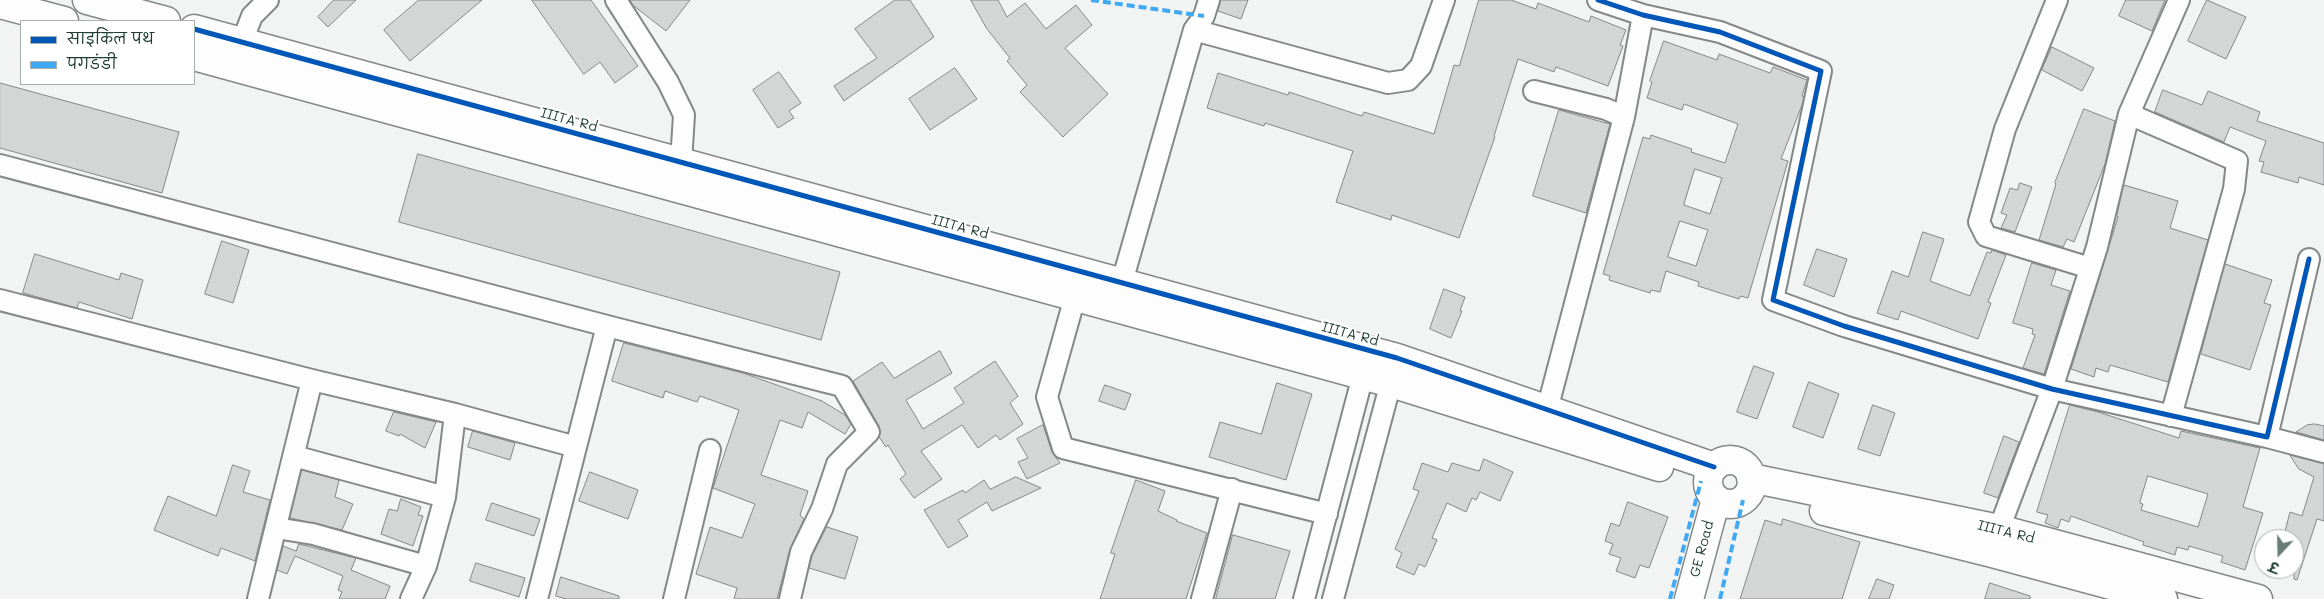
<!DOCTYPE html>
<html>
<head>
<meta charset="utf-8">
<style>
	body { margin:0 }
	#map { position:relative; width:2324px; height:599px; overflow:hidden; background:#f2f3f3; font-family:Mali,"Playpen Sans Deva",sans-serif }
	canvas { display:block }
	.legend { position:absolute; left:20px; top:20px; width:175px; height:65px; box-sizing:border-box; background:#fff; border:1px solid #a5b1ae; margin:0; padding:6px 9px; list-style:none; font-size:15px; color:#1f3d34 }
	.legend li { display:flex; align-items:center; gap:10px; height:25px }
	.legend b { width:25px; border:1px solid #a5b1ae }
	.north { position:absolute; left:2254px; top:529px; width:50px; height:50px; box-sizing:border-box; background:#fff; border:1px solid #a5b1ae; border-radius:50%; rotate:201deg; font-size:14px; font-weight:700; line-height:20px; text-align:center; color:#1f3d34 }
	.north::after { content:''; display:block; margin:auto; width:18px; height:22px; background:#697d77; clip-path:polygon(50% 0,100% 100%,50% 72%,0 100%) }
</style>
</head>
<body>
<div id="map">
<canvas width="2324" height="599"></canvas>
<ul class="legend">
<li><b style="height:6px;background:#0057b8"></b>साइकिल पथ</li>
<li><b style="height:6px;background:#3fa9f5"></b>पगडंडी</li>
</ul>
<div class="north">उ</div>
</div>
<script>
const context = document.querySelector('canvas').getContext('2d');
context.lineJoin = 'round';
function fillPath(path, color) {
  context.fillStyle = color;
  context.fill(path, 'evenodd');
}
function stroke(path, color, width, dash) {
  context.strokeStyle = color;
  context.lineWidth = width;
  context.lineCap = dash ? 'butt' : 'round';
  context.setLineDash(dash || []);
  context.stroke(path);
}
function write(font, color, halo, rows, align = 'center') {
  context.font = font + ' Mali,sans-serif';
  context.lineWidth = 4.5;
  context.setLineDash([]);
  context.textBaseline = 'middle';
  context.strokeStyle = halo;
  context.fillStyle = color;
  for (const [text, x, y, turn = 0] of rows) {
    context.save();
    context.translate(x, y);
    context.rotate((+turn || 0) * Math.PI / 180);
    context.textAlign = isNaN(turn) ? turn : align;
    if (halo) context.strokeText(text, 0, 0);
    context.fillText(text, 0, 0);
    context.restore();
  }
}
const building = new Path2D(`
	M334 0H356L328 27 318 17Z
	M419 0H482L410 61 384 30Z
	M532 0H591L638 66 615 83 600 62 584 74Z
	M630 0H690L666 31 634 6Z
	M895 0H910L934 37 844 101 834 86 877 58 855 29Z
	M971 0H998L1007 17 1025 3 1046 29 1076 5 1092 25 1065 48 1108 94 1063 137 1020 92 1027 85 1007 61 1010 58 987 29Z
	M1221 0H1248L1241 19 1218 11Z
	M1479 0H1511L1536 9 1538 3 1589 22 1591 16 1626 30 1620 45 1623 46 1608 86 1556 67 1554 72 1518 59 1494 136 1495 137 1459 238 1392 215 1391 220 1336 202 1353 151 1265 123 1264 126 1207 108 1218 73 1288 95 1289 92 1362 116 1364 112 1434 134 1454 65 1459 66Z
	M2126 0H2165L2152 31 2119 16Z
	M2207 0 2246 17 2226 59 2188 41Z
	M1664 41 1717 60 1719 54 1770 73 1773 67 1807 80 1802 96 1804 97 1802 105 1781 159 1788 161 1748 298 1740 296 1739 299 1698 286 1699 282 1666 271 1660 292 1651 290 1650 293 1609 280 1610 276 1603 274 1643 137 1650 139 1651 135 1692 149 1691 152 1725 163 1738 124 1684 104 1682 110 1647 98 1652 82 1650 81ZM1695 169 1722 178 1710 214 1684 205ZM1680 221 1708 230 1696 266 1668 257Z
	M2052 47 2094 68 2082 91 2042 70Z
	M955 68 977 99 930 130 909 99Z
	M779 72 801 103 789 111 794 118 778 128 753 90Z
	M0 83 179 132 162 193 0 148Z
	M2163 90 2202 105 2208 91 2260 112 2257 121 2324 143V185L2299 177 2298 183 2261 172 2264 162 2259 161 2266 141 2230 127 2224 142 2155 112Z
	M2084 109 2115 121 2105 164 2074 242 2067 239 2063 247 2039 240 2056 184 2055 183Z
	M1559 110 1610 124 1586 213 1533 196Z
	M418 154 840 272 821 340 399 222Z
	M2020 183 2032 187 2015 232 2001 228 2007 215 2001 213 2010 188 2017 190Z
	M2124 185 2178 201 2170 228 2208 240 2168 382 2110 365 2108 372 2096 368 2094 377 2071 369 2118 217 2117 216Z
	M1923 232 1944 239 1930 281 1970 296 1987 252 1991 253 1992 250 2006 255 1988 302 1991 303 1978 339 1901 311 1898 320 1877 313 1892 271 1908 277Z
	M222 241 249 250 233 303 205 294Z
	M1817 249 1847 259 1834 297 1804 285Z
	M35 254 119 280 121 273 143 280 132 319 79 302 77 308 23 293Z
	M2032 263 2056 270 2051 285 2070 291 2044 374 2023 368 2035 335 2032 334 2033 329 2013 323Z
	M2225 264 2272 280 2264 303 2271 305 2250 370 2201 354Z
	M1444 289 1465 297 1460 311H1462L1451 338 1430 329Z
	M624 343 743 373 822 401 845 415 851 424 845 434 808 412 802 428 780 420 761 475 808 491 800 515 804 519 790 549 777 599H734L737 588 696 574 710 527 742 538 755 504 713 488 739 410 700 396 697 402 665 391 663 398 612 381Z
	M940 351 952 373 906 400 923 429 964 403 954 388 995 361 1018 396 1010 403 1023 424 1000 440 996 435 978 448 962 425 921 451 942 479 914 498 900 479 906 474 888 445 886 447 879 437V426L853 381 882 362 894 378Z
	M1754 366 1774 373 1757 419 1737 412Z
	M1809 382 1839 394 1823 438 1793 427Z
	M1277 383 1312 394 1286 480 1209 457 1220 422 1261 434Z
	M1105 385 1131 394 1125 410 1099 401Z
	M1873 405 1895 413 1880 456 1858 449Z
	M2070 405 2098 412 2179 438 2181 431 2260 448 2243 507 2263 513 2245 570 2221 562 2223 556 2189 546 2188 550 2177 547 2175 555 2143 545 2144 542 2071 516 2069 522 2061 519 2058 528 2045 523 2048 515 2037 512ZM2148 476 2208 494 2198 527 2141 510 2143 504 2140 503Z
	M394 412 436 422 425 448 400 434 399 436 386 431Z
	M2315 424 2324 426V440L2296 432 2307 425Z
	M1043 425 1052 452 1060 463 1027 479 1018 462 1028 458 1017 439Z
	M473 431 515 443 510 460 468 447Z
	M2004 436 2019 442 1998 498 1984 493Z
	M2290 455 2324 464V521L2317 519 2297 580 2294 579V539H2283L2290 512 2302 516 2314 477 2299 469Z
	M1484 459 1513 472 1500 501 1480 492 1476 500 1472 498 1466 512 1447 503 1432 538 1437 540 1425 567 1419 564 1414 575 1396 567 1402 553 1395 549 1419 491 1413 489 1422 463 1448 472 1452 463 1479 471Z
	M233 465 250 471 243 492 270 500 255 561 221 548 218 556 154 530 168 496 216 516Z
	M302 470 339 480 335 497 353 504 342 530 290 518Z
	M590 472 638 490 628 519 579 501Z
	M1016 477 1041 488 992 511 987 502 958 520 968 536 948 548 924 510 963 490 965 493 984 480 990 489Z
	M1136 480 1165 491 1158 511 1177 520 1176 521 1207 533 1186 599H1100L1115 554 1111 553Z
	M401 499 421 507 418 515 423 516 413 546 381 534 389 509 397 511Z
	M1628 502 1668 517 1649 568 1640 565 1635 578 1616 571 1621 558 1609 554 1613 544 1605 541 1611 523 1619 526Z
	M492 503 540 519 534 536 486 520Z
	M1783 519 1860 542 1842 599H1740L1765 520 1781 525Z
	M827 527 858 537 845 579 809 568 812 556Z
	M1233 535 1290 551 1275 599H1216Z
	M299 544 356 558 351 570 390 586 385 599H339L342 592 338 590 343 576 295 556 287 574 277 570 283 546 296 551Z
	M476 563 525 578 519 597 470 581Z
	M561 577 619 596V599H566L556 596Z
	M1877 579 1894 585 1889 599H1869Z
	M1990 583 2030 596V599H1985Z`);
fillPath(building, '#d3d6d5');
stroke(building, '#838988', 1);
const street = new Path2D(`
	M616 0 668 82 684 115 681 162
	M1598 0 1643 15 1720 32 1821 71 1773 300 1844 326 2052 389 2267 437 2309 259
	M2057 0 2005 129 1979 222 1986 236 2090 268
	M1194 30 1388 83 1408 80 1421 66 1444 0
	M242 42 252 16 268 0
	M1534 91 1606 109 1624 117
	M2129 114 2237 161 2234 189 2171 416
	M0 165 607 326 842 386 869 432 837 464 822 509 801 552 790 599
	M1118 296 1194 30 1204 16 1209 0
	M1075 297 1047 397 1063 448 1327 514
	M0 300 312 380 455 414 576 447
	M1547 410 1624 117 1643 15
	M2267 437 2324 452
	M294 456 445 497
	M276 528 313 534 426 566
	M1999 529 2052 389 2097 247 2129 114 2179 0
	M258 599 312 380
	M411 599 426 566 445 497 455 414
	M537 599 607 326
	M674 599 710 450
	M1202 599 1232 489
	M1304 599 1366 364
	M1333 599 1394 371`);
const secondary = new Path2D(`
	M87 0 166 21
	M0 4 64 21
	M194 29 1397 358 1714 467
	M194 56 1391 383 1659 467`);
const primary = new Path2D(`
	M1708 482a22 22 0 1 1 44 0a22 22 0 1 1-44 0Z
	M1751 478 1999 529 2258 599
	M1824 511 1992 553 2163 599
	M1689 599 1716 499`);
stroke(street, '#838988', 24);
stroke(secondary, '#838988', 31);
stroke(primary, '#838988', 31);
stroke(street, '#fdfdfd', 20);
stroke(secondary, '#fdfdfd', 28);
stroke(primary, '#fdfdfd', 28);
stroke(new Path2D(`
	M1091 0 1204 16
	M1670 599 1701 481
	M1720 599 1743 500`), '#3fa9f5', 4, [8, 4]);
stroke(new Path2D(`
	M1598 0 1643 15 1720 32 1821 71 1773 300 1844 326 2052 389 2267 437 2309 259
	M194 29 1397 358 1714 467`), '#0057b8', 5);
write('14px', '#1f3d34', '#fff', [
	["IIITA Rd",569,120,15],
	["IIITA Rd",960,227,15],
	["IIITA Rd",1350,334,15],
	["IIITA Rd",2006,532,14],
	["GE Road",1702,549,-75]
]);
</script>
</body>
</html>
